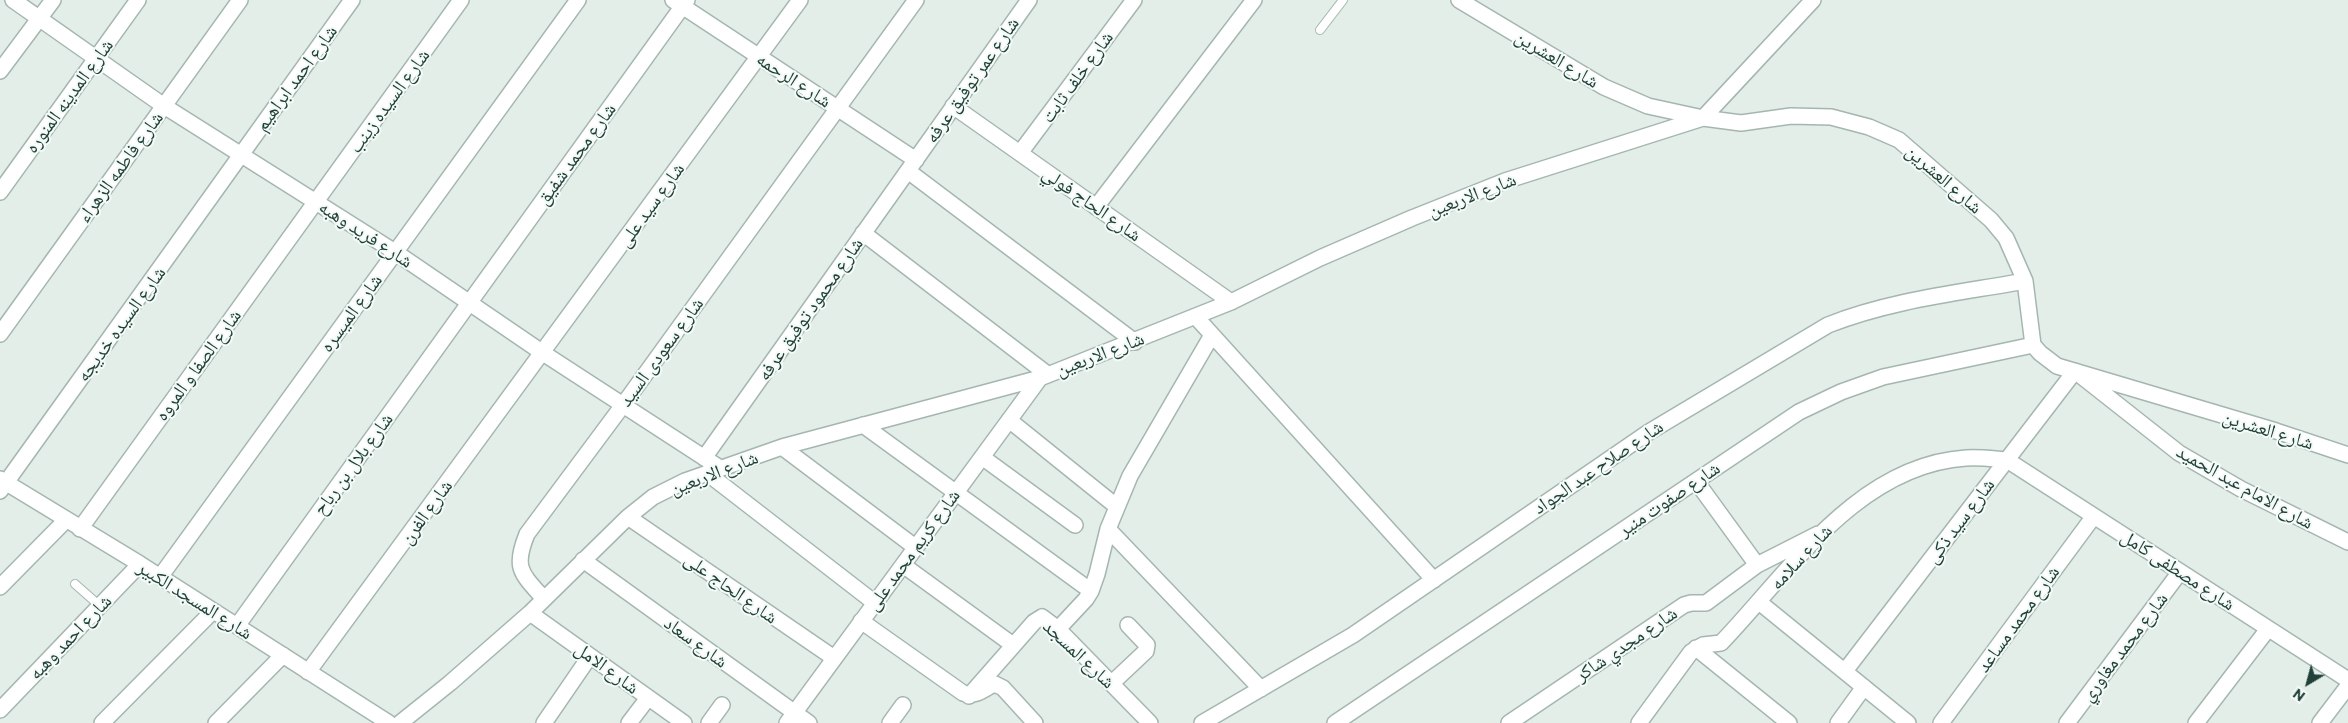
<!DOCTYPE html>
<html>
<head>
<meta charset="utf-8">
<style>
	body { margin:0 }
	#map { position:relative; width:2348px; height:723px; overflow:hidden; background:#e3eee9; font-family:Commissioner,sans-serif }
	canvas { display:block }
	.north { position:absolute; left:2283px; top:658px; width:50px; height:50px; -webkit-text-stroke:4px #f3faf7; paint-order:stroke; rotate:217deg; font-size:14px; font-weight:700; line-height:20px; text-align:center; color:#214038 }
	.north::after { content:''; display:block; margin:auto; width:18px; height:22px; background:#214038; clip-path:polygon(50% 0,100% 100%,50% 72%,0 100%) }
</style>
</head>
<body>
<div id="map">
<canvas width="2348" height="723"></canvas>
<div class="north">N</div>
</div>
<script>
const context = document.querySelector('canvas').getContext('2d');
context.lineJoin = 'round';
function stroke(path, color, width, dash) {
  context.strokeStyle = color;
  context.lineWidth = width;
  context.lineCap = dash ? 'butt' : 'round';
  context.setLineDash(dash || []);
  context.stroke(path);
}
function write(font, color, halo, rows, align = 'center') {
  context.font = font + ' Commissioner,"Noto Naskh Arabic",sans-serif';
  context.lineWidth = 4;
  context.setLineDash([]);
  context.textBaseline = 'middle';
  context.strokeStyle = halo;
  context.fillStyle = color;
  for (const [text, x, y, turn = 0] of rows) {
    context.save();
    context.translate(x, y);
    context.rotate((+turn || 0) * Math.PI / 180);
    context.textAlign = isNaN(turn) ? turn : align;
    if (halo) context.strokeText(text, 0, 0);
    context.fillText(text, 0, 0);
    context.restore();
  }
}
const lane = new Path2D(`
	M1320 30 1343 0
	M75 584 100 606`);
const street = new Path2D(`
	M13 0 164 106 395 252 543 353 720 468
	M673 0 916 160
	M1459 0 1604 87 1648 106 1703 118 1741 123 1791 116 1831 117 1869 127 1899 140 1991 220 2006 238 2025 281 2033 345 2040 353 2057 366 2276 431 2348 455
	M0 71 53 0
	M953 106 1231 302
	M1020 153 1134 0
	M908 171 1135 342
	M0 192 138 0
	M1096 207 1254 0
	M863 233 1047 374
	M1196 317 1434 580
	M0 334 240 0
	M1009 420 1116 506
	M863 425 1091 591
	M782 447 915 547
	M982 457 1075 525
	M704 458 1029 0
	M707 473 875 603
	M0 479 140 564 389 723
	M1696 481 1757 565
	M0 491 352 0
	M628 517 834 658
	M80 529 461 0
	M1108 529 1261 689
	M583 560 809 723
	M903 565 1013 645
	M160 577 578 0
	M0 587 66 520
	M544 599C521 573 513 568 527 534L623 405 916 0
	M1759 602 1908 723
	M530 613 684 723
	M861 621 963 693C976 698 984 688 995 684L1003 688 1035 723
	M237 626 687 0
	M1058 629 1086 599 1091 591 1097 574 1108 529 1130 476 1212 335
	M1696 648 1789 723
	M1845 671 2075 371 2179 453 2241 489 2348 542
	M308 672 800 0
	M1112 683 1146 651 1147 645 1128 625
	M969 696 1034 622 1042 617 1058 629 1150 723
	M0 710 140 564
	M102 723 213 611
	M216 723 283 655
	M400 723 450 683 530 613 628 517 653 497 685 481 782 447 1040 378 1231 302 1320 258 1412 218 1505 181 1703 118 1813 0
	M544 723 590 656
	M629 723 648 698
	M709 723 722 705
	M787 723 1040 378
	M890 723 903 705
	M1202 723 1353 635 1649 432 1828 325C1891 300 1959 293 2025 281
	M1335 723 1799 412 1841 392 1883 377 2033 345
	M1509 723 1684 605 1691 603H1706L1757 565 1818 534
	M1639 723 1691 652 1703 645 1721 643C1789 572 1858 465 1966 458 1979 457 1994 459 2007 460L2348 680
	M1838 723 1864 687
	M1941 723 2094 516
	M2067 723 2180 572
	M2196 723 2268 629
	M2320 723 2348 686`);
stroke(lane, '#a5b6b0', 10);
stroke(street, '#a5b6b0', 18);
stroke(lane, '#fff', 8);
stroke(street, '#fff', 15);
write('19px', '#214038', '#f3faf7', [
	["شارع العشرين",1557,59,31],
	["شارع خلف ثابت",1077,77,-54],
	["شارع احمد ابراهيم",296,78,-54],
	["شارع الرحمه",794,80,33],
	["شارع عمر توفيق عرفه",972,80,-55],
	["شارع المدينه المنوره",69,96,-54],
	["شارع السيده زينب",389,101,-54],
	["شارع محمد شفيق",576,154,-54],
	["شارع فاطمه الزهراء",120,167,-54],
	["شارع العشرين",1944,179,41],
	["شارع الاربعين",1472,195,-21],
	["شارع الحاج فولي",1092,204,35],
	["شارع سيد على",651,205,-54],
	["شارع فريد وهبه",366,234,33],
	["شارع محمود توفيق عرفه",810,309,-55],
	["شارع الميسره",351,313,-54],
	["شارع السيده خديجه",121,324,-54],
	["شارع سعودى السيد",661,352,-54],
	["شارع الاربعين",1100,354,-21],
	["شارع الصفا و المروه",198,365,-54],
	["شارع العشرين",2268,430,17],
	["شارع بلال بن رباح",353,464,-54],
	["شارع صلاح عبد الجواد",1598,467,-34],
	["شارع الاربعين",714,473,-21],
	["شارع الامام عبد الحميد",2245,487,29],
	["شارع صفوت منير",1669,499,-34],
	["شارع الفرن",426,512,-54],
	["شارع سيد ذكى",1960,521,-53],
	["شارع كريم محمد على",913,550,-54],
	["شارع سلامه",1801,557,-47],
	["شارع مصطفى كامل",2178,570,33],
	["شارع الحاج على",731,588,35],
	["شارع المسجد الكبير",195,600,32],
	["شارع محمد مساعد",2018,619,-54],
	["شارع احمد وهبه",70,637,-46],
	["شارع سعاد",696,642,36],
	["شارع مجدي شاكر",1626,644,-34],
	["شارع محمد مغاوري",2124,647,-53],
	["شارع المسجد",1079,654,43],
	["شارع الامل",607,668,36]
]);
</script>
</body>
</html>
